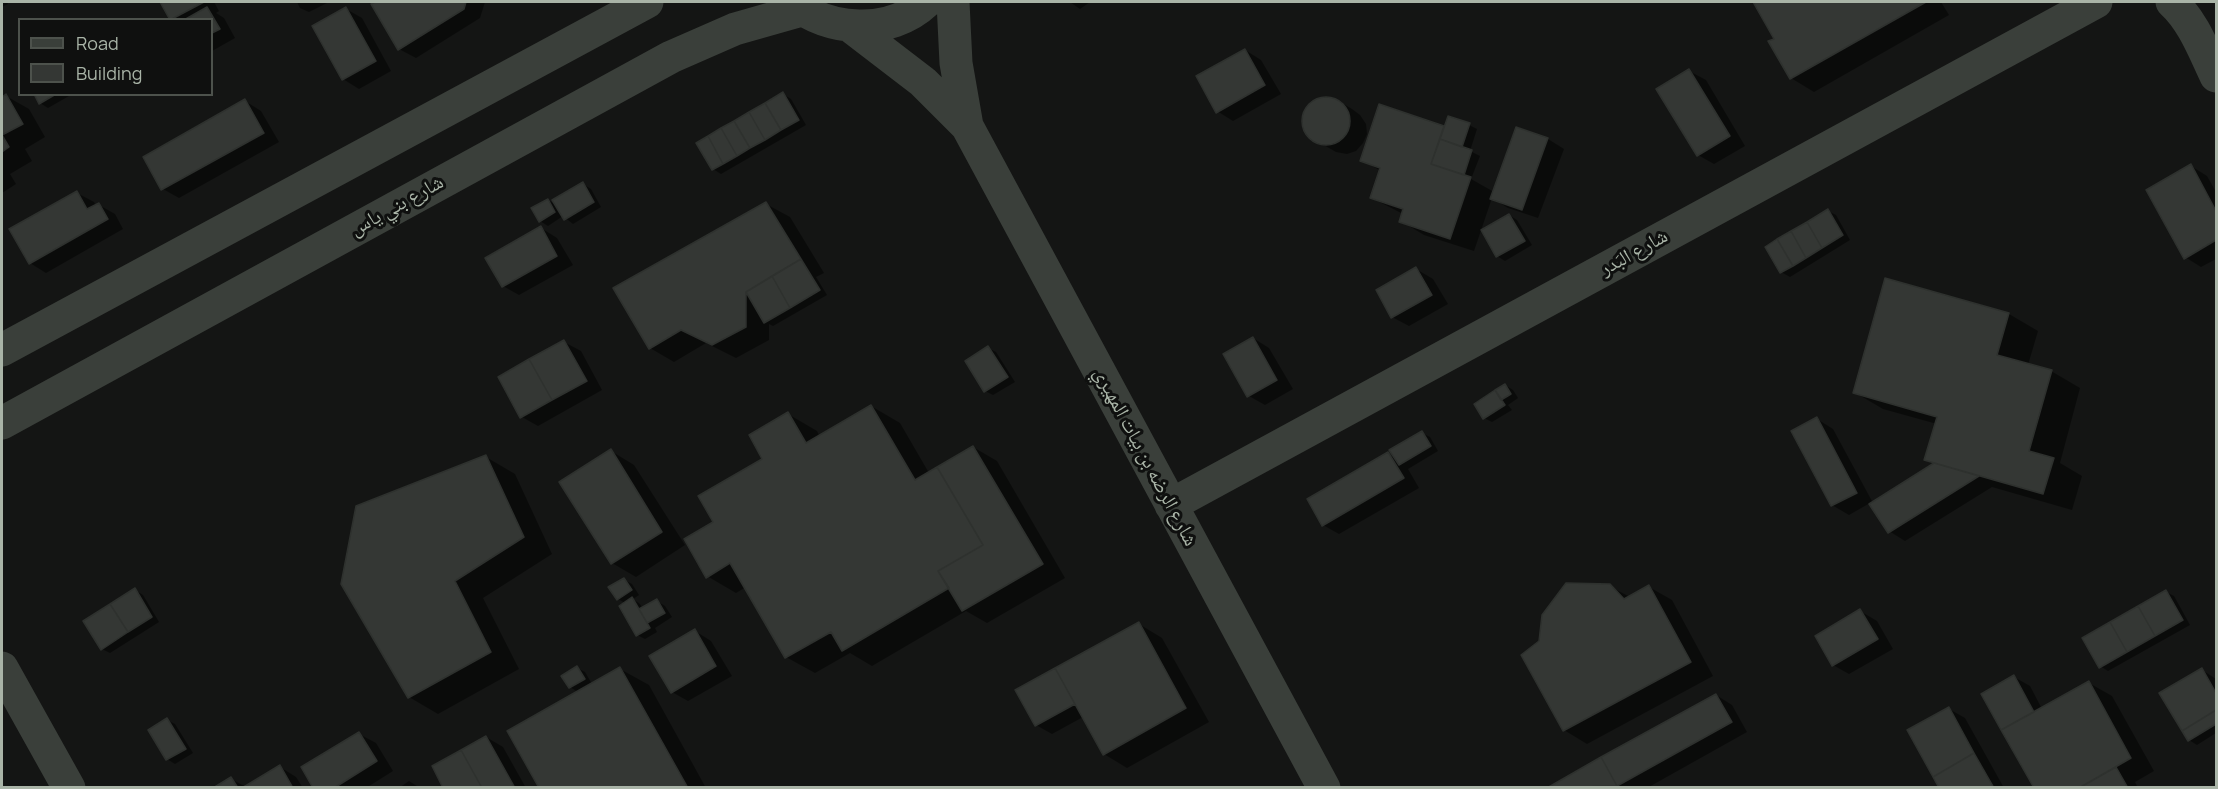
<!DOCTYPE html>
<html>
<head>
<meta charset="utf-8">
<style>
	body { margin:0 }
	#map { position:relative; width:2218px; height:789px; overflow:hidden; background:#141514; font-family:Manrope,sans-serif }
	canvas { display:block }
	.frame { position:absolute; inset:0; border:3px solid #a9b4a7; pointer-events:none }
	.legend { position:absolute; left:18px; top:18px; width:195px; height:78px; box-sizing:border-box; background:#0f100f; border:2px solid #4d524c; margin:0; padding:8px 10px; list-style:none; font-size:18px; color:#a9b4a7 }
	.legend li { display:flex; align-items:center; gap:12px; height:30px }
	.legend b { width:30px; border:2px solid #4d524c }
</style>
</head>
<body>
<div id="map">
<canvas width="2218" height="789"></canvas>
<div class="frame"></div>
<ul class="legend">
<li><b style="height:8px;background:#3a3f3a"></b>Road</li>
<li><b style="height:16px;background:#343734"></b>Building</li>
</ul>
</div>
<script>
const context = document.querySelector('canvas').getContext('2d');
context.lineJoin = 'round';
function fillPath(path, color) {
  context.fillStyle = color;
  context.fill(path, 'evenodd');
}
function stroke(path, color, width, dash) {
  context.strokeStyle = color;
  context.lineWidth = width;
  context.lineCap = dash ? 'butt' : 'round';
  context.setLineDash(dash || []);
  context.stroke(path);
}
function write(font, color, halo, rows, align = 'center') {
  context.font = font + ' Manrope,"Noto Naskh Arabic",sans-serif';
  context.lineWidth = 6;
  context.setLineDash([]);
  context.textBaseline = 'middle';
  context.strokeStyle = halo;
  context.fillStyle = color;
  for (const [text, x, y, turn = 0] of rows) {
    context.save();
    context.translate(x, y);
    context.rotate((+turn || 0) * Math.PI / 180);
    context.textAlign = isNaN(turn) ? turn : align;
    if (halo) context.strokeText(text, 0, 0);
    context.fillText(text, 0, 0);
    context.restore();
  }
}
fillPath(new Path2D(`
	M2 2H7L8 4 2 7Z
	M162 2H214L219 11 216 13 224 18 235 38 212 51V20H172Z
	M297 2H329L309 12 300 8Z
	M378 2H485L480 18 416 58 399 49 373 5Z
	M1070 2H1090L1080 9Z
	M1755 2H1941L1949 15 1814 92 1791 78 1776 39Z
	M346 9 362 18 391 71 359 89 343 79Z
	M1245 50 1261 60 1281 94 1233 121 1217 111Z
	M1689 71 1706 80 1745 146 1714 164 1698 155Z
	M36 94H69V96L48 108 40 103Z
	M783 94 791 99 806 125 721 174 713 169Z
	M6 96 29 109 45 137 25 149 32 161 10 174 16 184 2 193V98Z
	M1325 98 1335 99 1352 109 1360 115 1366 124 1367 134 1363 143 1356 151 1347 154 1336 152 1310 137 1305 128 1303 118 1307 109 1315 102Z
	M245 101 261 111 279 142 179 198 163 189Z
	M1380 106 1445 129 1469 125 1477 129 1470 151 1480 156 1471 179 1494 192 1516 129 1548 139 1564 149 1538 218 1508 208 1492 198 1474 251 1424 235 1401 221 1403 214 1372 198 1381 171 1362 160Z
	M2191 166 2207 176 2216 192V259L2201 267 2185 257Z
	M583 184 591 189 601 207 573 224 563 216 548 226 540 221 548 200 557 205Z
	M77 193 94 202 96 206 99 205 115 214 123 229 46 273 30 263Z
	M766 204 790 217 824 273 816 277 827 295 773 326 769 324V340L736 358 706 343 674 362 650 348Z
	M1828 211 1836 215 1850 240 1790 277 1781 272Z
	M1509 215 1517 220 1532 245 1505 261 1497 256Z
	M541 228 557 238 573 265 519 295 503 286Z
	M1416 269 1433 279 1448 304 1409 326 1392 317Z
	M1886 280 2009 314 2038 331 2028 365 2051 371 2080 388 2060 463 2082 476 2072 510 1992 487 1905 541 1889 531 1870 503 1849 515 1832 505 1817 419 1833 429 1873 503 1934 464 1926 460 1937 424 1883 409 1854 392Z
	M1253 338 1269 348 1293 389 1265 405 1249 396Z
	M564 342 581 351 602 390 538 426 522 417Z
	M988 348 996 352 1015 382 993 395 985 391Z
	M1505 385 1513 390 1518 398 1508 405 1512 410 1492 422 1484 418Z
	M871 406 900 423 929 473 973 447 997 461 1065 578 987 623 966 611 872 666 850 653 815 673 786 657 746 587 736 593 707 576 716 523 764 459 788 414 817 431 820 437Z
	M1422 433 1430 437 1438 451 1408 469 1419 488 1339 534 1323 525 1388 454 1396 458Z
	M611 451 634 465 685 545 636 577 612 563 561 483Z
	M486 457 515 474 552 554 483 598 519 669 438 714 409 697Z
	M624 580 632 584 639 595 633 599 640 604 643 609 657 601 665 606 672 617 655 628 657 632 645 639 637 635 625 603 618 599Z
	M1609 586 1630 597 1649 587 1672 600 1713 676 1587 744 1564 730Z
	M135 590 143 595 159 622 110 653 102 649Z
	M2166 592 2174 596 2190 625 2108 671 2100 666Z
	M1860 611 1877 621 1893 649 1849 674 1833 665Z
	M1139 624 1162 638 1209 722 1127 768 1104 754 1083 717 1052 734 1036 725Z
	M695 631 711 641 732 676 688 701 672 692Z
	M577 668 585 672 592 684 620 669 649 685 706 788H541L578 692 570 687 563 677Z
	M2202 670 2216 679V733L2197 745 2189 740 2184 731Z
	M2014 677 2030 686 2042 709 2089 683 2112 696 2154 771 2135 782 2138 788H2035Z
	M1716 695 1732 705 1747 732 1647 788H1550Z
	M1949 709 1965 718 2004 788H1941Z
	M167 720 175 724 193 753 175 764 167 759Z
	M359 734 376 743 393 771 366 788H315Z
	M486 737 503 747 526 788H445Z
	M280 767 296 777 303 788H216L231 779 246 787Z
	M409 781 420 788H399Z`), '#0007');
const building = new Path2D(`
	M160 2H204L170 20Z
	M375 2H466L464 9 398 50 371 4Z
	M1753 2H1926L1790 79 1768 41 1774 39Z
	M207 7 220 29 212 33V20H184Z
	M346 7 376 61 342 80 312 26Z
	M1245 49 1265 85 1216 113 1196 76Z
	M1689 69 1730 136 1697 156 1656 89Z
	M783 92 799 120 781 130 765 103Z
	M6 94 23 124 2 135 9 147 2 152V97Z
	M34 94H56L39 104Z
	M1302 121a24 24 0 1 1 48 0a24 24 0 1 1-48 0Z
	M245 99 264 133 161 190 143 157Z
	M765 103 781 130 765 140 749 112Z
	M1379 104 1444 126 1431 164 1471 177 1450 239 1399 222 1403 209 1370 198 1380 168 1360 161Z
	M749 112 765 140 750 148 734 121Z
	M1448 116 1470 123 1462 147 1440 139Z
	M734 121 750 148 737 156 721 128Z
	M1516 127 1548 138 1522 210 1490 199Z
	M721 128 737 156 723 164 708 136Z
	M708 136 723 164 712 170 696 143Z
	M1440 139 1472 150 1464 175 1431 164Z
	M2191 164 2216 211V240L2184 259 2146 190Z
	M583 182 594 202 564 220 552 200Z
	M77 191 87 209 99 203 108 219 29 264 9 229Z
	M548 199 555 212 539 222 531 208Z
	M766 202 801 259 746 292V327L712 345 681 330 649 349 613 288Z
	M1828 209 1843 235 1822 248 1807 222Z
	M1509 214 1525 241 1496 257 1481 230Z
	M1807 222 1822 248 1806 258 1791 231Z
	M541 226 557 256 502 287 485 258Z
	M1791 231 1806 258 1793 266 1777 239Z
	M1777 239 1793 266 1780 273 1765 247Z
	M801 259 820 290 790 308 772 276Z
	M1416 267 1432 295 1391 318 1376 290Z
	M772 276 790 308 764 323 746 292Z
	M1885 278 2009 313 1997 355 2052 370 2029 451 2054 458 2043 494 1924 460 1937 417 1853 393Z
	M1253 337 1277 380 1247 397 1223 354Z
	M564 340 587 381 552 400 529 359Z
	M988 346 1008 377 984 392 965 361Z
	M529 359 552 400 520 418 498 377Z
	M1505 384 1511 394 1501 400 1495 390Z
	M1495 390 1505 405 1483 419 1474 404Z
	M871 405 915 480 937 467 983 545 938 571 949 588 842 651 831 632 785 658 730 563 706 578 684 539 713 522 698 496 762 459 749 435 788 412 806 443Z
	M1817 417 1857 493 1831 506 1791 431Z
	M1422 431 1431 446 1399 465 1389 450Z
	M973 446 1043 564 962 611 938 571 983 545 937 467Z
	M611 449 662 532 611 564 559 482Z
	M1388 452 1404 478 1322 526 1307 499Z
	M486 455 524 537 455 581 491 652 408 698 341 584 356 506Z
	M1934 463 1979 476 1888 533 1869 504Z
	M624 578 632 590 617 600 608 587Z
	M1566 583 1610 584 1624 599 1649 585 1691 662 1563 731 1521 655 1539 641 1542 615Z
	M135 588 152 617 128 632 110 604Z
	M2166 590 2183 620 2155 636 2138 606Z
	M632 597 650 628 636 636 619 606Z
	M657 599 665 613 647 623 639 609Z
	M110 604 128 632 101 650 83 621Z
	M2138 606 2155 636 2127 652 2110 622Z
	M1860 609 1878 639 1832 666 1815 636Z
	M1139 622 1186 708 1103 755 1055 668Z
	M2110 622 2127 652 2099 668 2082 638Z
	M695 629 716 666 671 693 649 656Z
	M577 666 585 679 569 688 561 676Z
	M620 667 688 788H539L507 731Z
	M1055 668 1075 704 1035 726 1015 690Z
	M2202 668 2216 693V710L2182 731 2159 693Z
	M2014 675 2034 712 2001 730 1981 694Z
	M2089 681 2131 758 2079 788H2034L2001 730Z
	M1716 694 1732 722 1617 786 1601 757Z
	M1949 707 1974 753 1933 777 1907 730Z
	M2216 710V724L2188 741 2182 731Z
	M167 718 186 749 166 760 148 730Z
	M359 732 377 761 334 788H313L301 767Z
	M486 736 515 788H482L461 750Z
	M461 750 482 788H443L432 766Z
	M1974 753 1994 788H1939L1933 777Z
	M1601 757 1617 786 1547 788Z
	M280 765 293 788H242Z
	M2116 767 2128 788H2079Z
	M231 777 238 788H213Z`);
fillPath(building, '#343734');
stroke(building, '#2e312e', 1.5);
stroke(new Path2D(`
	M792 2C829 32 890 36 926 2
	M953 2 956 63 967 126
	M2172 2C2193 21 2204 51 2216 76
	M850 26 923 82 967 126 1324 788
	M2 350 647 2
	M2 423 671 57 735 29 802 10
	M1171 505 2096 2
	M2 668 69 788`), '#3a3f3a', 33);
write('20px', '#a9b4a7', '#0f100f', [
	["شارع بني ياس",397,206,-29],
	["شارع البَدر",1634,253,-29],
	["شارع الرضه بن بيات المهيري",1145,457,62]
]);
</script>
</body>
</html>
